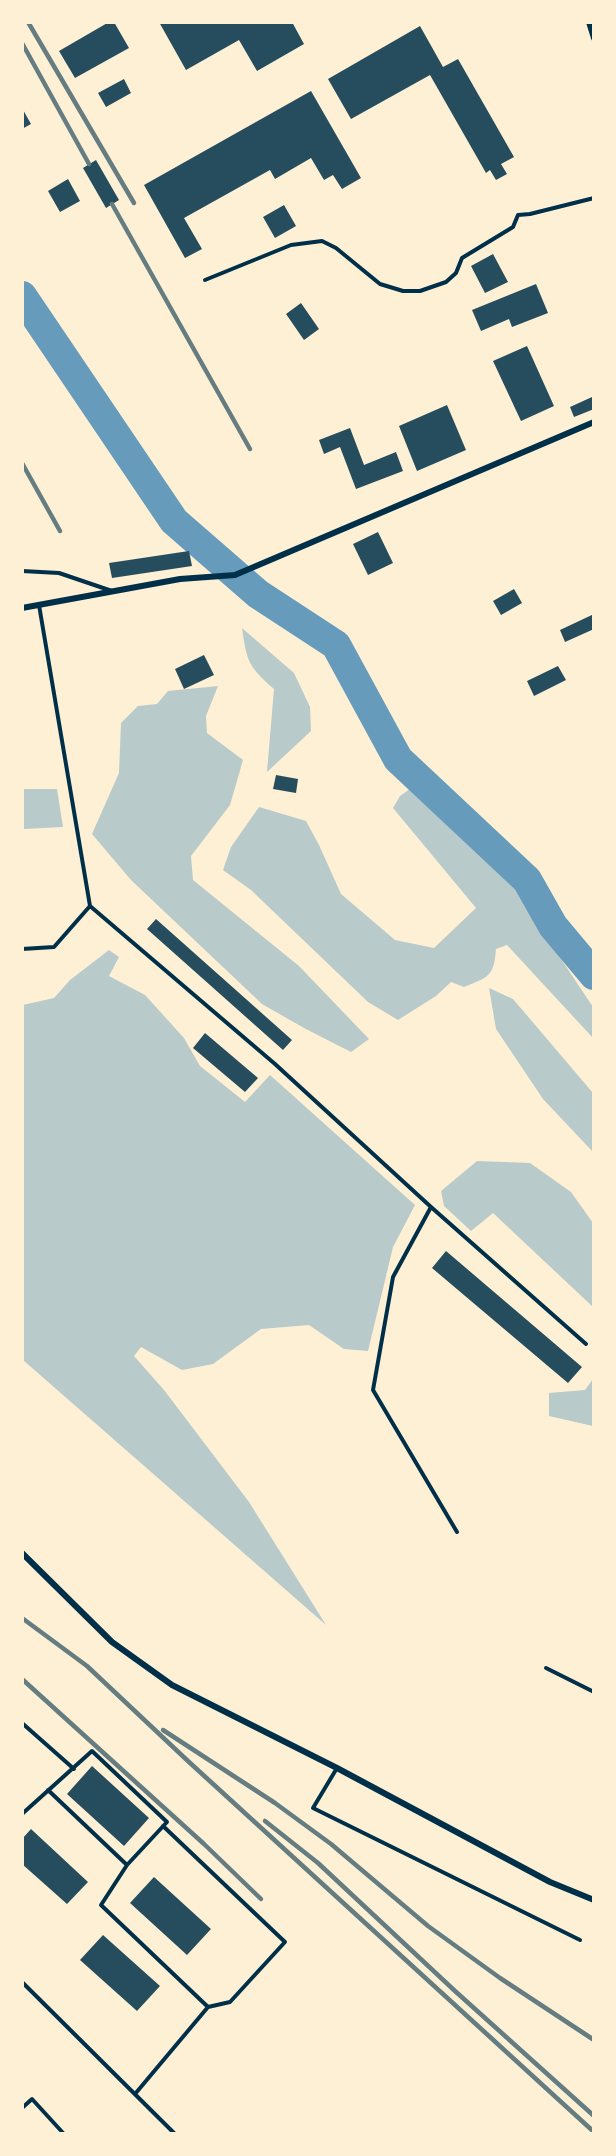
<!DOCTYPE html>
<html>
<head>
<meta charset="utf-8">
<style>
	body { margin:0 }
	#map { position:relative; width:616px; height:2156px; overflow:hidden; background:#fdf0d5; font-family:"Roboto Condensed",sans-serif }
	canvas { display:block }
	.frame { position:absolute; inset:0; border:24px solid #fdf0d5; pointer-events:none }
</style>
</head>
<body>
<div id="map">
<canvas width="616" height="2156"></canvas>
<div class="frame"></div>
</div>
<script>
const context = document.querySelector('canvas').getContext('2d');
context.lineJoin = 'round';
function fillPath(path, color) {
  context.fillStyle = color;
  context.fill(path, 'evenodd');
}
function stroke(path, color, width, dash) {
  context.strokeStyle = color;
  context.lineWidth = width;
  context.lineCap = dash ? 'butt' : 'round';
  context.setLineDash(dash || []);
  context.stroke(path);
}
fillPath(new Path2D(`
	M242 628 294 673 310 707 311 731 267 772 274 689C248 666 247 662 242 628Z
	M218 686 206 716 207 733 243 760 230 805 191 856 193 880 299 966 369 1039 351 1052 304 1028 262 1004 131 880 92 834 119 773 121 723 138 706 157 704 168 691Z
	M417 784 520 886 555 950 593 1007V1038L507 945 496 949C494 977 488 977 464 987L451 982 436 996 398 1020 368 1002 251 890 223 870 231 847 259 807 306 821 319 845 341 894 395 940 434 948 476 908 393 808 400 796Z
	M23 789H57L63 827 23 829Z
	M109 950 119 957 109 976 145 995 184 1038 200 1066 245 1102 270 1075 415 1205 393 1247 368 1351 344 1349 309 1325 261 1329 213 1364 182 1370 141 1347 134 1356 164 1390 249 1502 326 1625 23 1360V1005L54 998 70 980Z
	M489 988 513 999 593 1093V1152L543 1099 496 1029Z
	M477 1161 530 1163 571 1192 593 1223V1307L493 1213 471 1231 444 1206 441 1191Z
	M593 1379V1426L549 1416V1393L585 1390Z`), '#b9caca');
stroke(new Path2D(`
	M22 296 174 521 258 594 336 645 398 759 527 880 553 926 594 975`), '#669bbc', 30);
fillPath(new Path2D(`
	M109 22H114L129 48 75 78 59 51Z
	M159 22H292L304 44 257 71 239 40 186 70Z
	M420 26 443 67 458 59 514 157 501 164 507 174 496 180 490 170 486 173 430 75 351 119 328 79Z
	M124 79 131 93 106 107 98 93Z
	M311 91 361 178 342 189 333 175 324 180 311 158 275 179 270 170 184 218 202 249 185 258 144 185Z
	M22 108 31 124 22 129Z
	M96 160 119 200 106 208 83 168Z
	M68 179 80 201 60 212 48 191Z
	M284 205 296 226 275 238 263 217Z
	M493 254 508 282 485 293 471 266Z
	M536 284 548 313 512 327 509 319 481 331 472 310Z
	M301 303 319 329 304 340 286 314Z
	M527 346 554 406 521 421 493 361Z
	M592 397 594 409 574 417 570 407Z
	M447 405 466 450 417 471 399 426Z
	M350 428 364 465 396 452 403 471 356 489 340 447 324 454 319 440Z
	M378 532 393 563 368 575 353 544Z
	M189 551 192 566 112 578 109 563Z
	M514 589 522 603 501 615 493 601Z
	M594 614V629L565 642 560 630Z
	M204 655 214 675 184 689 175 669Z
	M558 666 566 680 534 696 527 681Z
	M276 775 298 779 296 793 273 789Z
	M156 919 292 1040 283 1050 147 929Z
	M205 1033 258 1078 245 1092 193 1048Z
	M446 1251 582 1367 568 1383 432 1268Z
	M92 1766 149 1818 124 1846 67 1794Z
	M31 1829 88 1882 67 1904 22 1864V1839Z
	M154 1877 211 1929 187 1955 130 1903Z
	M103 1935 160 1986 137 2011 80 1960Z`), '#264d5e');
stroke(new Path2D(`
	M205 280 291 245 322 241 336 248 380 284 403 291H420L446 282 456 273 462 258 513 227 518 215 530 214 594 198
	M22 571 59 573 112 591
	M90 906 275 1064 431 1207 586 1344
	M22 949 54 947 90 906 39 605
	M431 1207 393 1277 373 1390 457 1532
	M546 1668 594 1692
	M22 1723 74 1769
	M337 1768 313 1808 580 1940
	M48 1790 127 1865
	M22 1814 92 1751 167 1822 127 1865 101 1905 208 2007
	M22 1982 175 2134
	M135 2094 208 2007 230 2002 285 1942 163 1826
	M22 2108 32 2099 64 2134`), '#003049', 4);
stroke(new Path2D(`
	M589 22 594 38
	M22 608 180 579 235 575 594 422
	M22 1553 112 1642 172 1685 337 1768 550 1882 594 1900`), '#003049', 6);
stroke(new Path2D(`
	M28 22 134 203
	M22 43 89 164
	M112 204 250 449
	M22 463 60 531
	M22 1618 87 1666 189 1762 594 2132
	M22 1679 204 1844 261 1899
	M163 1730 275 1803 331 1844 428 1926 500 1978 594 2040
	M265 1821 318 1863 455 1991 594 2116`), '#657d81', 4.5);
</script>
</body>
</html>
